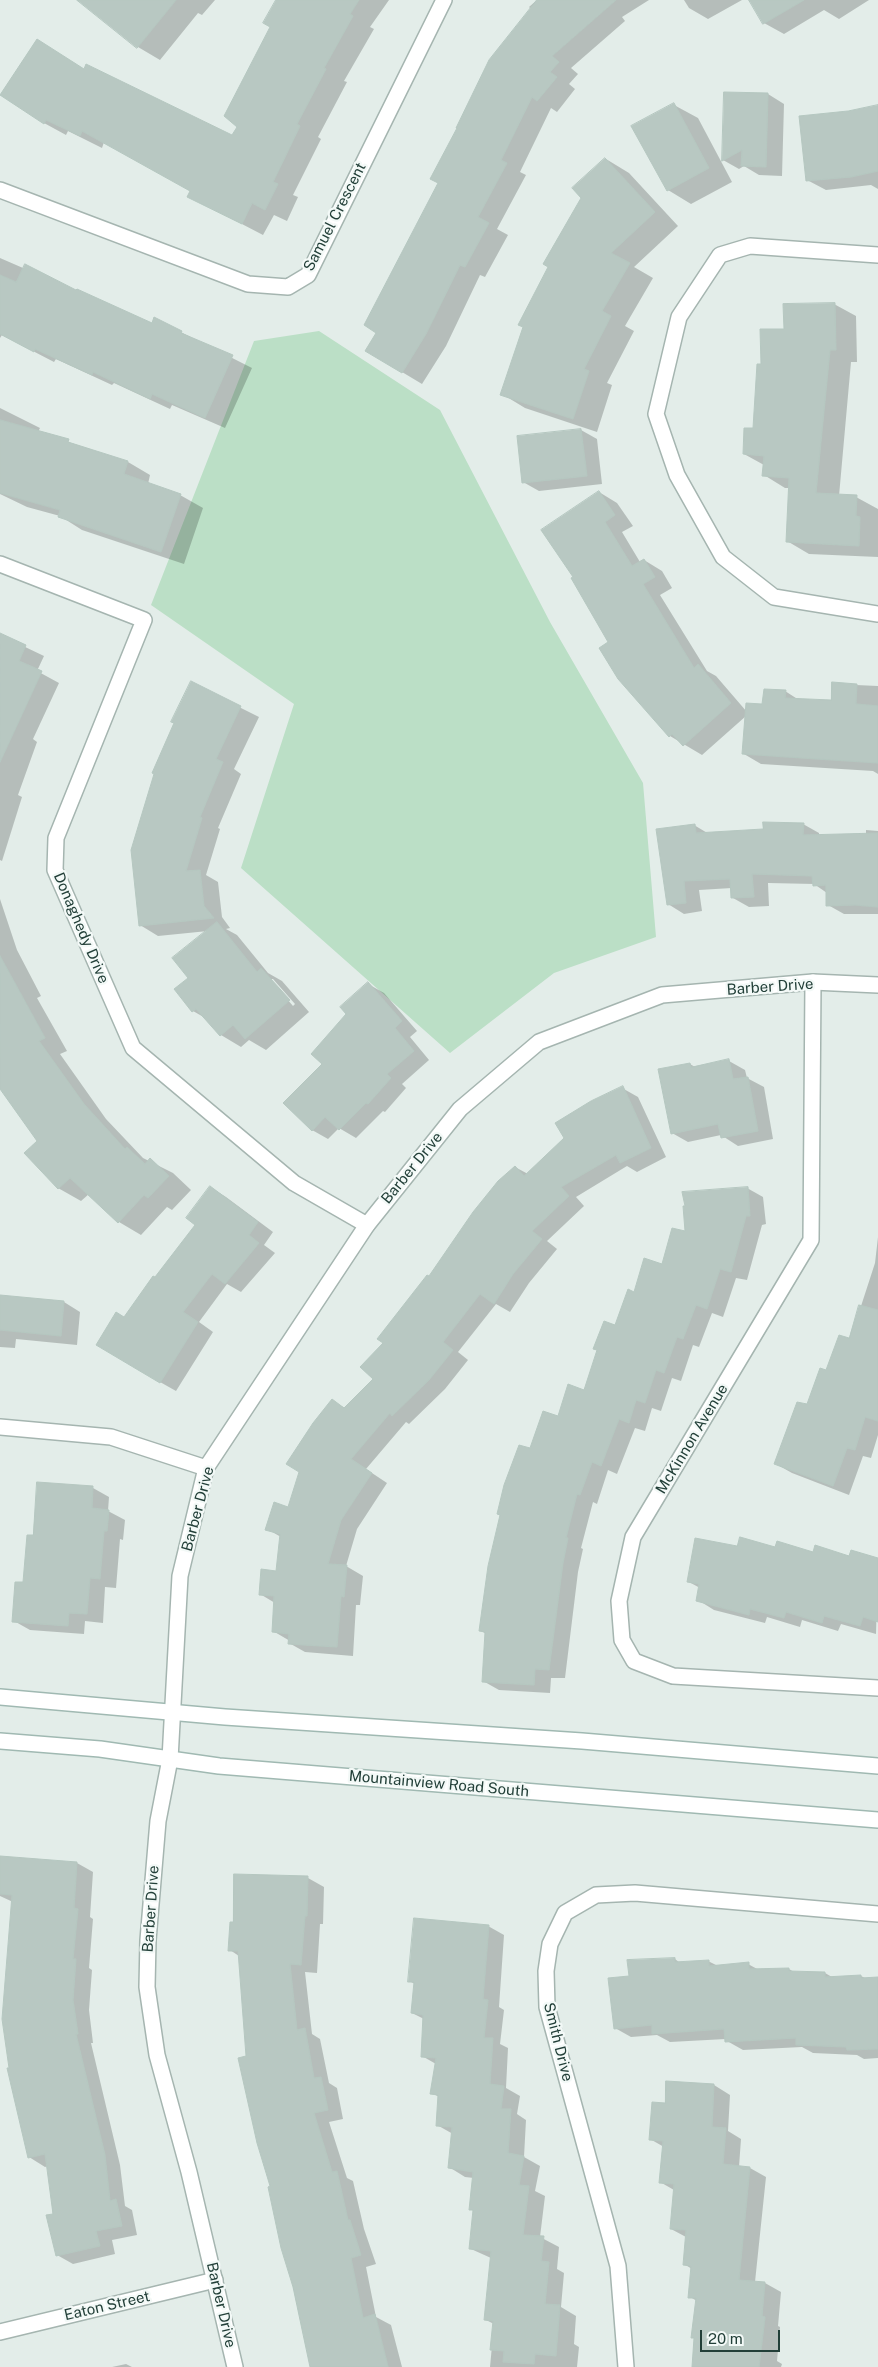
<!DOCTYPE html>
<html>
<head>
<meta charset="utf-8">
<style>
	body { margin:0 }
	#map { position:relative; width:878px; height:2367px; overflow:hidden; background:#e3ede9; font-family:"Public Sans",sans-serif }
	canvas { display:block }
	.scale { position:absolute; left:700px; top:2330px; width:80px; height:22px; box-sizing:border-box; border:2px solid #223f38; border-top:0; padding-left:6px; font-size:15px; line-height:18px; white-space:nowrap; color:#223f38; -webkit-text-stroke:4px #f3f9f7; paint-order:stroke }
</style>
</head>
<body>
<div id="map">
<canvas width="878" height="2367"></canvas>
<div class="scale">20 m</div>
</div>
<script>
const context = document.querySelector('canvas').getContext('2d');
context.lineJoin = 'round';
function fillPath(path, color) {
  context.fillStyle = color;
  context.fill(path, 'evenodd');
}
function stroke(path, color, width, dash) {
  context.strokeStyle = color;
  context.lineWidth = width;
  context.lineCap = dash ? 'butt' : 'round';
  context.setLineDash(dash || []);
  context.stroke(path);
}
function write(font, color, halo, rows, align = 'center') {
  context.font = font + ' "Public Sans",sans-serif';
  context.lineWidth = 4.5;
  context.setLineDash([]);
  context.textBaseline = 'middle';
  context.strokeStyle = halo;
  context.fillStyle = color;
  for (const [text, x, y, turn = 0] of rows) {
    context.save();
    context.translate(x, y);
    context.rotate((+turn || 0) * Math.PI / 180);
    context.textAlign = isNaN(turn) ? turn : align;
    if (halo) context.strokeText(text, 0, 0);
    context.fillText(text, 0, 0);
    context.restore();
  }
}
fillPath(new Path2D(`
	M319 331 440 410 550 622 643 783 656 937 554 973 450 1053 241 868 294 704 151 605 254 341Z`), '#bbdfc6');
fillPath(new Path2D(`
	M88 0H215L202 15 198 13 160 60 138 47Z
	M278 0H389L370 27 374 29 344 81 347 82 318 137 321 139 293 195 298 197 287 221 274 215 263 235 188 196 191 191 104 142 102 148 68 131 66 135 44 123 37 40 85 70 233 137 239 127 271 26Z
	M537 0H649L622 17 625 21 571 68 578 74 569 84 575 89 557 112 551 108 520 172 526 175 497 229 508 235 485 277 480 275 446 346 422 384 367 351 378 332 531 9 529 7Z
	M684 0H742L708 19 689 8Z
	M751 0H869L839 19 824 10 784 34 764 23Z
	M725 94H768L784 104 782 176 759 175 744 166 739 169 723 160Z
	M674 105 698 118 732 182 691 204 668 190Z
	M878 106V189L871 185 826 190 807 180 849 112Z
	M606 159 629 173 678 226 634 267 653 278 625 326 634 331 607 383 612 385 597 432 525 408 502 394Z
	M0 258 152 324 155 319 252 368 225 428 172 405 170 409 114 383 112 385 56 359 54 362 2 335 0 338Z
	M834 304 856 316 857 362H851L839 496 856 497 878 509V557L809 554 787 541 790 488H785L764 475V465L744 454 754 429 762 366 785 330Z
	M0 408 40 428 38 432 128 462 150 475 148 484 180 495 203 508 184 564 82 530 60 516 27 507 0 494Z
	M581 430 597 439 602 484 539 491 523 482Z
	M599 492 617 503 633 526 622 532 640 562 644 560 662 571 672 588 660 595 707 671 716 676 747 712 764 706 785 691 799 700 832 701 834 684 878 686V774L873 771 761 764 744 754 746 716 702 755 670 736 619 678 610 643 574 577Z
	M0 635 44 656 37 671 59 683 33 739 37 742 18 795 22 797 2 861 0 860Z
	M191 683 259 717 234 769 241 774 218 828 220 829 206 875 218 882 222 917 230 928 226 929 237 935 268 973 282 981 309 1012 266 1050 249 1040 241 1047 221 1035 207 1019 193 1011 190 978 208 931 158 936 140 925ZM270 979H273L295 1004 293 1006Z
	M803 824 819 833V836L866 834V830L878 831V914H844L828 905 827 893 814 884 768 883 769 906 749 907 733 898 732 888 699 890 702 911 684 914 668 904 694 825 709 834 764 830Z
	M0 899 17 950 41 996 37 998 67 1051 60 1054 106 1119 143 1158 173 1173 191 1190 172 1210 167 1207 141 1235 119 1222 89 1194 81 1201 58 1188 38 1141 0 1087Z
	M368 984 384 993 417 1031 410 1037 429 1060 402 1084 406 1088 385 1112 383 1111 356 1138 339 1128 328 1139 312 1130 323 1063 348 1014Z
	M729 1061 745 1070 747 1078 764 1087 773 1139 738 1146 721 1135 688 1142 672 1133 690 1064 695 1067Z
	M622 1088 638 1097 666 1157 637 1172 627 1166 576 1197 584 1206 547 1241 557 1249 529 1283 510 1312 496 1304 458 1352 468 1360 445 1389 409 1424 406 1422 366 1469 387 1483 357 1529 346 1566 363 1576 360 1605H356L353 1656 305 1652 289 1643 290 1641 273 1631 275 1603 260 1594 277 1572 281 1537 267 1529 289 1508 332 1401 345 1408 375 1379 385 1343 429 1277 515 1167 528 1174Z
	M210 1187 226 1197 273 1232 264 1245 275 1253 241 1292 227 1284 199 1322 213 1332 176 1391 160 1382 124 1319 197 1225Z
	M747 1188 763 1197 766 1224 762 1225 747 1280 736 1278 723 1317 712 1313 699 1347 693 1345 681 1381 672 1378 661 1411 652 1408 645 1431 635 1428 617 1474 608 1470 597 1504 593 1502 581 1548 583 1549 578 1572 565 1678H551L550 1693 499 1690 483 1681 486 1634 480 1630 530 1450 585 1391 634 1293 663 1266 686 1233Z
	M878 1237V1435L871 1458 863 1456 849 1495 792 1473 776 1464 827 1372 850 1340 875 1263Z
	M0 1297 64 1302 80 1312 77 1345 16 1339 15 1348 0 1347Z
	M38 1483 93 1488 109 1497 108 1511 125 1520 123 1540 120 1539 116 1588 105 1587 103 1623 85 1621 84 1634 30 1630 14 1621 24 1584 34 1537Z
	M738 1547 776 1548 878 1559 876 1634 841 1624 838 1631 802 1620 800 1627 767 1617 765 1623 714 1610 698 1600 700 1588 689 1582Z
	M0 1857 77 1863 93 1872 90 1917 93 1919 89 1968 92 1970 89 2010 93 2043H91L120 2165 125 2206 132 2210 137 2235 112 2240 115 2254 73 2264 57 2255 48 2166 45 2167 29 2157 10 2069 13 1902 0 1896Z
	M235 1876 308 1878 324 1887 323 1924H320L317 1973 305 1972 312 2034 320 2039 329 2083 337 2088 343 2119 329 2122 347 2178 353 2181 364 2229 376 2264 366 2267 376 2317 391 2325 402 2367H311L271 2187 248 2057 239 1956 230 1950 234 1924Z
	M488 1926 504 1935 499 2007 504 2010 500 2044 508 2048 506 2088 520 2096 517 2114 526 2120 524 2157 540 2166 535 2191 545 2196 540 2237 559 2247 557 2269 564 2273 561 2307 576 2316 574 2344 579 2347 577 2367H490L494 2324 486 2320 491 2258 471 2249 474 2211 470 2209 474 2178 465 2177 449 2167 453 2134 437 2125 439 2097 432 2093 436 2064 422 2056 424 2019 412 2013 415 1984 409 1981Z
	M675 1959 680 1963 708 1961 718 1966 748 1964 759 1970 789 1969 794 1972 825 1973 832 1977 861 1976 867 1979 878 1978V2058L864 2059 857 2055 813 2053 802 2047 743 2050 727 2041 726 2039 670 2042 657 2035 631 2037 615 2028 630 1977Z
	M714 2085 730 2095 728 2131 741 2139 739 2167 750 2168 766 2177 755 2282 765 2283 781 2292 778 2326 780 2327 777 2361 782 2364 781 2367H693L697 2301 690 2297 692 2269 684 2264 686 2237 671 2229 674 2190 660 2182 664 2147 650 2139 667 2104Z
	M126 2364 132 2367H112Z`), '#0003');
const building = new Path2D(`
	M77 0H176L137 48Z
	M276 0H359L350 14 353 16 324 68 326 69 297 124 300 126 273 182 278 184 265 210 252 203 242 224 187 197 190 191 82 131 80 136 46 120 44 124 0 95 37 39 84 69 86 64 232 135 237 127 224 116 270 27 263 23Z
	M537 0H616L552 56 559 62 550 72 557 77 537 101 532 97 501 160 507 163 478 217 489 223 465 267 460 265 426 334 402 373 365 351 376 333 364 325 438 183 430 179 457 128H456L489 60Z
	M749 0H804L763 24Z
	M724 92 768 93 766 167 741 166 742 150 722 161Z
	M674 103 709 168 667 191 631 126Z
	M878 105V171L851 177 806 181 799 116 848 111Z
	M605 158 655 212 611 253 630 263 602 311 611 316 584 369 589 371 573 419 500 395 523 327 518 325 548 267 543 264 581 198 572 188Z
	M25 264 76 290 77 289 152 323 154 317 182 331 181 333 233 355 205 418 152 394 150 399 93 372 92 375 35 349 34 352 0 334V275L16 282Z
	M835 303 836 350H830L816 493 857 495 856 516 860 517 859 546 786 542 789 478 762 476 764 456 743 454 744 428H753L757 364H761L760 329H784L783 304Z
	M0 420 69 439 68 442 128 461 124 474 181 494 161 552 58 517 60 510 0 493Z
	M581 429 587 476 522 483 517 436Z
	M599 491 615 515 605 522 632 566 644 559 655 577 643 584 694 668 698 664 731 703 683 746 672 734 669 737 618 679 599 648 608 642 571 578 573 577 541 530Z
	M0 633 26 645 19 661 42 671 0 762Z
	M191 681 241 706 216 759 223 762 200 817 202 818 186 871 200 870 204 906 214 918 139 926 131 850 154 774 152 773 174 723 171 722Z
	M832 682 857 684 856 704 878 706V763L742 754 746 703 762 704 764 689 786 690 785 698 831 700Z
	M763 822 804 823 803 835 878 833V907L855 905 826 906V885L813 886 812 876 752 874 754 897 731 898 730 879 684 881 686 903 667 905 656 829 695 824 696 833 763 829Z
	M217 922 257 972 261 968 290 1000 245 1039 233 1025 220 1036 196 1009 192 1012 174 989 188 978 172 958Z
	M0 956 45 1038 39 1041 84 1104 125 1149 127 1147 145 1164 150 1158 169 1176 148 1198 144 1195 118 1223 70 1178 58 1189 24 1153 37 1141 0 1089Z
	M368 982 402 1021 395 1028 414 1051 387 1074 391 1078 368 1104 366 1103 339 1130 325 1117 312 1131 283 1103 322 1064 311 1054 346 1014 340 1007Z
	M729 1059 733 1079 748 1077 758 1131 721 1138 718 1124 671 1134 658 1069 690 1063 691 1067Z
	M623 1086 651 1148 620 1163 616 1155 561 1187 569 1196 532 1231 542 1239 513 1274 494 1304 480 1294 443 1342 453 1350 429 1380 392 1416 390 1413 351 1459 372 1473 341 1520 328 1564 347 1565 344 1597 341 1596 337 1647 288 1644 289 1634 272 1632 274 1596 259 1595 261 1569 276 1571 280 1534 265 1530 274 1502 288 1507 299 1472 286 1464 313 1423 332 1399 344 1408 373 1379 360 1367 383 1343 377 1339 427 1275 429 1276 473 1212 498 1181 515 1166 524 1176 564 1138 555 1123 591 1101Z
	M210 1186 258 1222 249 1235 259 1243 225 1284 212 1274 183 1312 198 1322 160 1383 96 1345 116 1312 124 1317 153 1276 155 1277 195 1225 186 1218Z
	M748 1187 750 1216H746L731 1272 720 1269 707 1309 696 1305 683 1339 677 1337 664 1373 656 1370 645 1403 636 1400 629 1423 619 1419 601 1466 592 1462 580 1495 577 1494 566 1538H568L563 1563 549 1670 535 1669 534 1685 482 1682 485 1632 479 1631 488 1566 500 1515 497 1514 504 1485 519 1445 530 1448 543 1411 558 1416 568 1384 584 1390 597 1350 593 1349 604 1321 615 1325 628 1289 634 1292 644 1258 662 1264 672 1228 685 1231 683 1206H685L682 1192Z
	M0 1295 64 1301 61 1336 0 1330Z
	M859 1305 878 1310V1421L865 1417 855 1450 847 1448 833 1486 774 1464 797 1402 807 1404 820 1368 826 1370 839 1335 849 1338Z
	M37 1482 93 1486 92 1508 109 1510 107 1531H104L100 1579 90 1578 87 1614 69 1613 68 1626 12 1622 15 1582H23L27 1535H33Z
	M740 1537 775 1547 777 1541 813 1552 815 1545 849 1556 851 1550 878 1558V1622L863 1617 860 1626 824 1616 822 1623 786 1612 784 1618 750 1609 749 1615 696 1601 699 1584 687 1582 695 1538 737 1546Z
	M0 1856 77 1862 74 1908 78 1909 73 1959H76L73 2000 78 2034H76L105 2155 110 2201 116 2199 122 2226 96 2231 100 2246 56 2256 46 2215 53 2214 45 2154 28 2158 7 2068H9L2 2019 12 1895 0 1894Z
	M234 1874 308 1876 307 1916H305L301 1965 290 1964 297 2030 305 2028 314 2078 321 2077 328 2110 314 2113 332 2172 337 2171 348 2220H350L361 2255 351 2258 363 2318 375 2314 388 2367H310L293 2287 281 2248 268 2187 270 2186 257 2143 238 2058 246 2056 238 1951H228L230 1922H233Z
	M414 1918 489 1925 483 1999 488 2000 484 2038H493L490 2084 504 2086 501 2109H511L508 2153 524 2156 519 2185 529 2186 523 2235 544 2236 541 2261 549 2262 545 2304 560 2305 556 2356 535 2354 534 2364 503 2362 504 2351 490 2350 493 2321 484 2320 491 2251 469 2249 473 2210H469L473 2172 448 2168 452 2127 436 2126 438 2095 430 2094 436 2058 421 2057 423 2015 411 2013 414 1982H408Z
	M675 1958V1962L709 1960V1966L749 1962V1969L789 1968V1971L825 1972V1977L861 1975V1978L878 1977V2049L847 2050 846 2047 796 2045V2038L725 2042 724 2029 652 2034V2025L614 2029 608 1978 629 1976 627 1960Z
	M666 2081 714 2084 712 2127 726 2128 723 2164 750 2167 739 2280 765 2282 762 2316 765 2317 759 2367H692L694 2338H691L696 2298H688L691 2266 683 2265 686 2230 670 2229 674 2184 659 2183 663 2141 649 2140 652 2102 665 2103Z`);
fillPath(building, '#b8c8c2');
stroke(building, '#b5c7c0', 1);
const minor = new Path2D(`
	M0 190 248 284 288 287 308 275 444 0
	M878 255 750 246 720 255 679 317 656 414 677 475 723 557 774 597 878 614
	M0 564 144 620 56 838 55 870 133 1048 294 1183 367 1225
	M813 982 811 1240 633 1537 619 1601 622 1640 634 1661 673 1676 878 1688
	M0 1427 111 1437 206 1468
	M0 2332 215 2280
	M626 2367 618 2266 547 2007 546 1971 550 1944 565 1913 596 1895 635 1893 878 1914`);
const tertiary = new Path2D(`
	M235 2367 189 2172 157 2055 147 1987 148 1940 158 1821 170 1759 180 1576 206 1468 367 1225 460 1109 539 1042 662 995 813 982 878 985`);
const secondary = new Path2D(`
	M0 1697 225 1717 582 1741 878 1766
	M0 1741 100 1749 219 1766 878 1820`);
stroke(minor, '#a5b5b0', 18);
stroke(tertiary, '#a5b5b0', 18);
stroke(secondary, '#a0b9b2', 18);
stroke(minor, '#fff', 15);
stroke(tertiary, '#fff', 15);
stroke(secondary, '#fff', 15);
write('15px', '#223f38', '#f3f9f7', [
	["Samuel Crescent",335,217,-63],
	["Donaghedy Drive",81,928,67],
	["Barber Drive",770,987,-4],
	["Barber Drive",412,1168,-51],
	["McKinnon Avenue",692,1439,-59],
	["Barber Drive",198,1509,-75],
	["Mountainview Road South",439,1784,5],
	["Barber Drive",151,1909,-86],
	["Smith Drive",558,2042,76],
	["Barber Drive",221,2305,77],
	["Eaton Street",107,2306,-13]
]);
</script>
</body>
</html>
